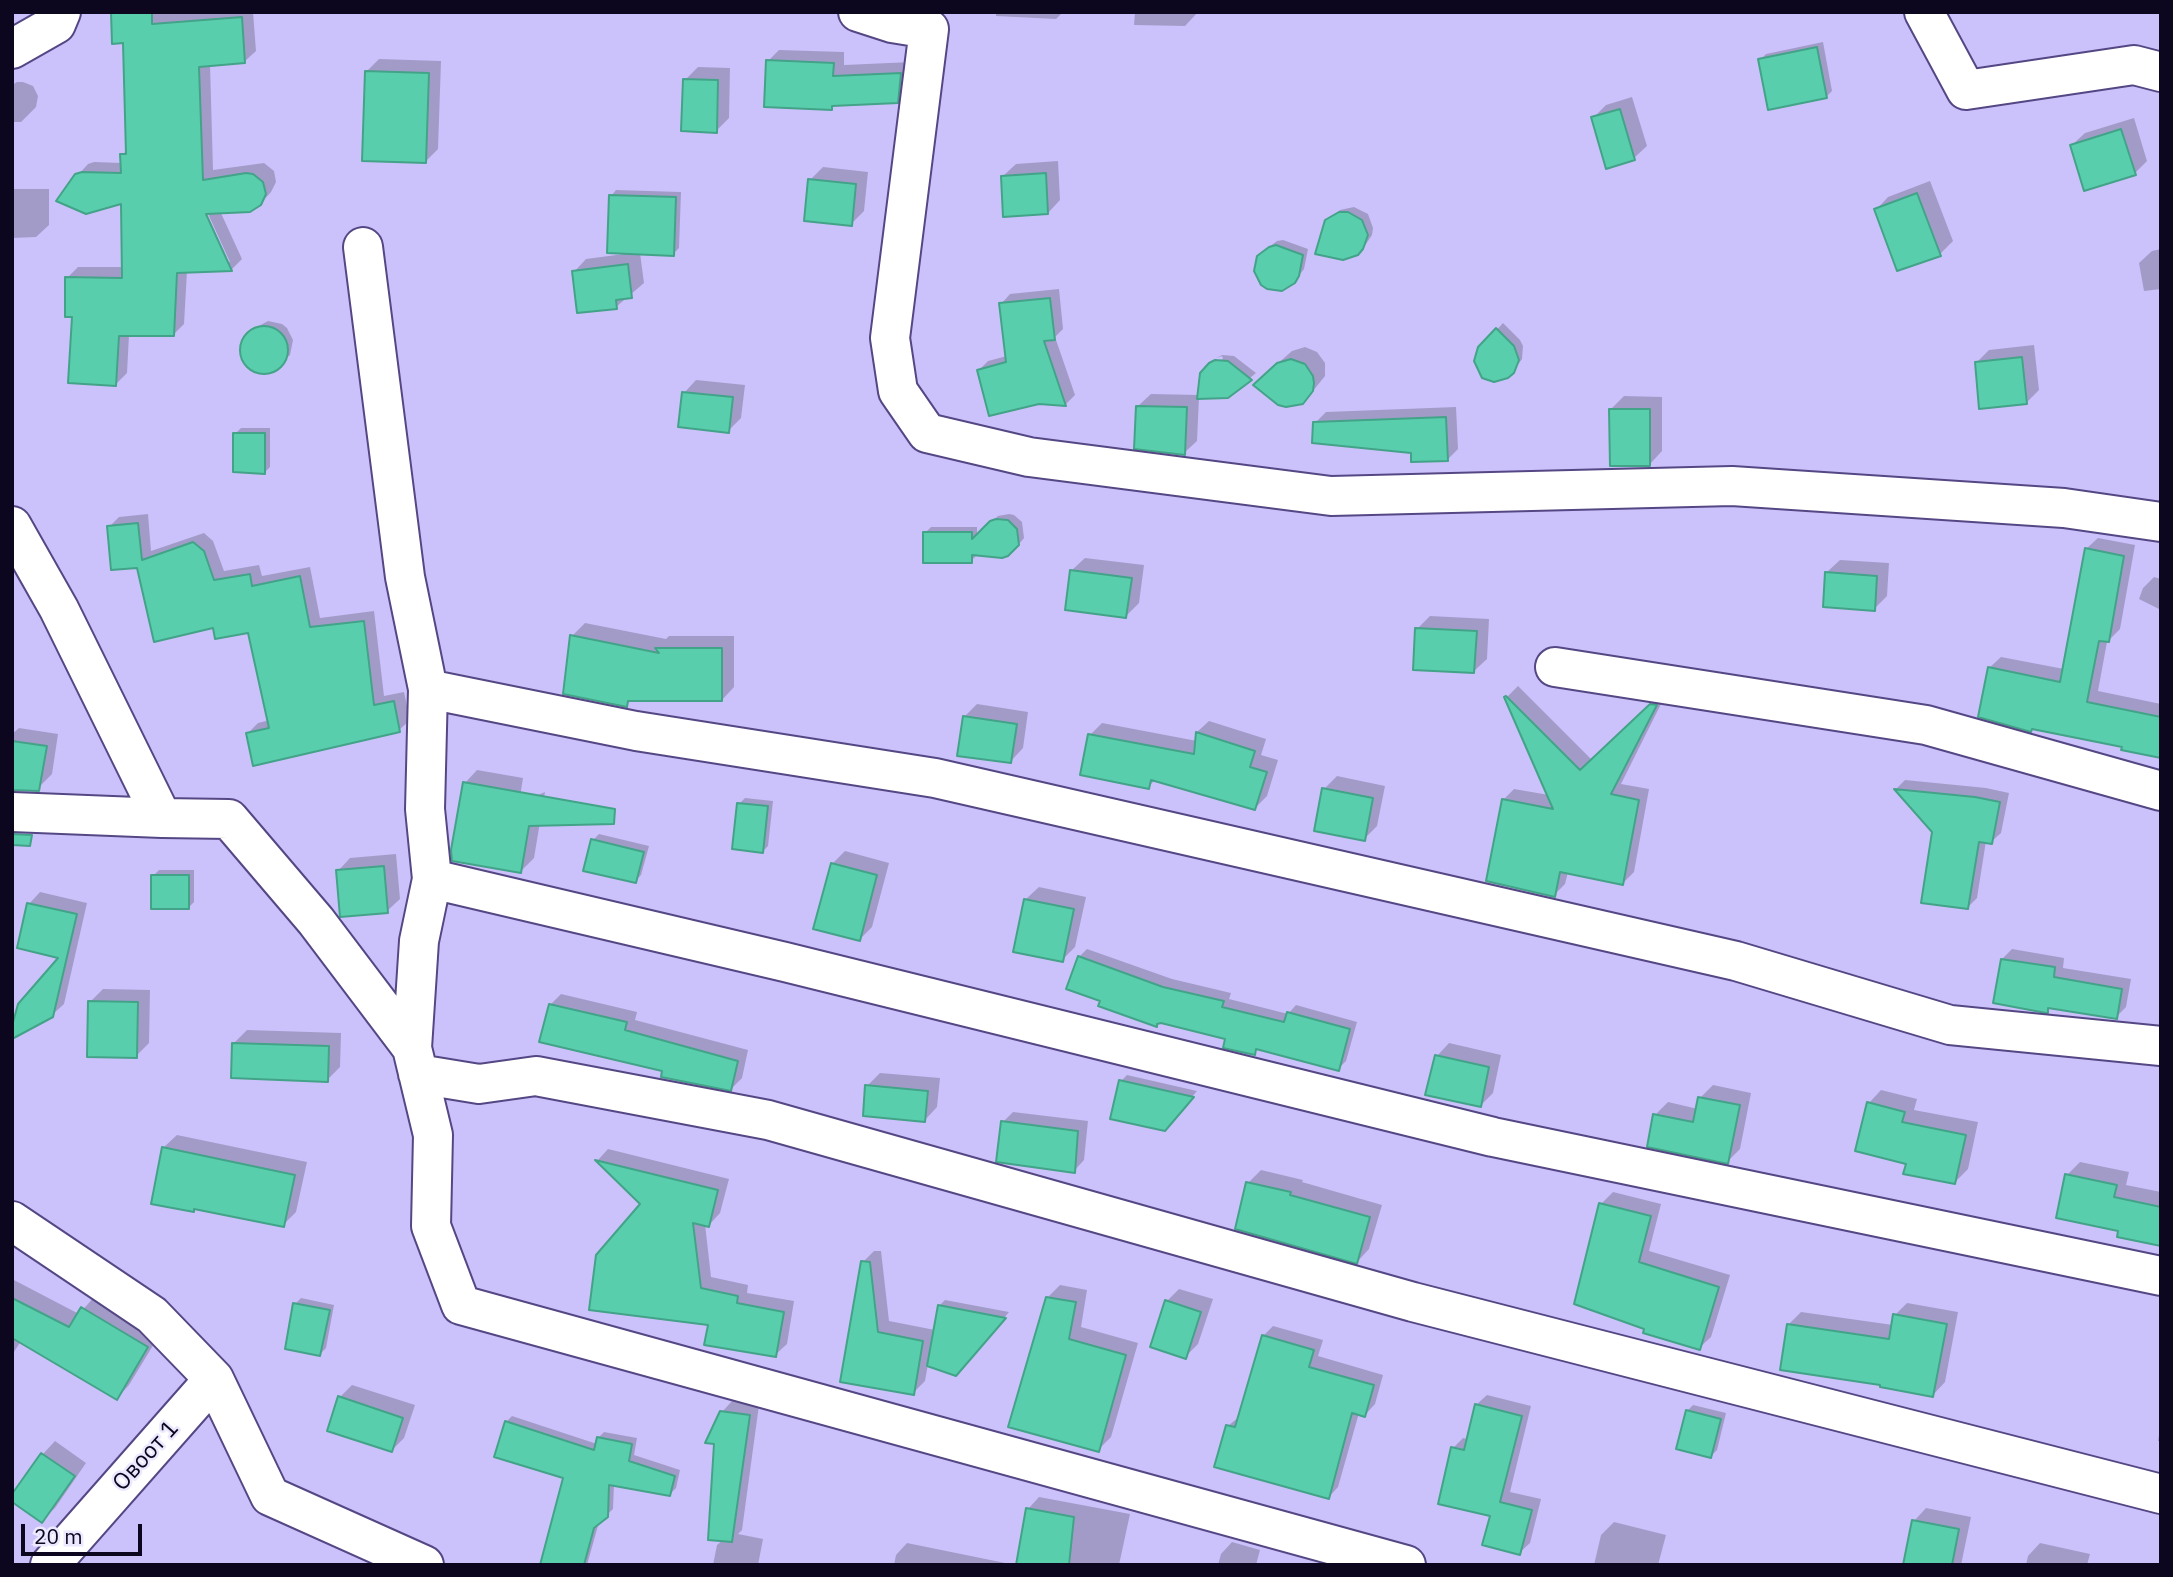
<!DOCTYPE html>
<html>
<head>
<meta charset="utf-8">
<style>
	body { margin:0 }
	#map { position:relative; width:2173px; height:1577px; overflow:hidden; background:#cbc2fb; font-family:"IBM Plex Sans",sans-serif }
	canvas { display:block }
	.frame { position:absolute; inset:0; border:14px solid #0c061e; pointer-events:none }
	.scale { position:absolute; left:21px; top:1524px; width:121px; height:32px; box-sizing:border-box; border:4px solid #0c061e; border-top:0; padding-left:9px; font-size:21px; line-height:24px; white-space:nowrap; color:#0c061e; -webkit-text-stroke:5px #ebe8ff; paint-order:stroke }
</style>
</head>
<body>
<div id="map">
<canvas width="2173" height="1577"></canvas>
<div class="frame"></div>
<div class="scale">20 m</div>
</div>
<script>
const context = document.querySelector('canvas').getContext('2d');
context.lineJoin = 'round';
function fillPath(path, color) {
  context.fillStyle = color;
  context.fill(path, 'evenodd');
}
function stroke(path, color, width, dash) {
  context.strokeStyle = color;
  context.lineWidth = width;
  context.lineCap = dash ? 'butt' : 'round';
  context.setLineDash(dash || []);
  context.stroke(path);
}
function write(font, color, halo, rows, align = 'center') {
  context.font = font + ' "IBM Plex Sans",sans-serif';
  context.lineWidth = 5;
  context.setLineDash([]);
  context.textBaseline = 'middle';
  context.strokeStyle = halo;
  context.fillStyle = color;
  for (const [text, x, y, turn = 0] of rows) {
    context.save();
    context.translate(x, y);
    context.rotate((+turn || 0) * Math.PI / 180);
    context.textAlign = isNaN(turn) ? turn : align;
    if (halo) context.strokeText(text, 0, 0);
    context.fillText(text, 0, 0);
    context.restore();
  }
}
fillPath(new Path2D(`
	M112 12H163V14L253 12 256 51 244 62 210 64 213 170 264 163 274 171 276 182 271 192 260 204 220 211 242 259 231 270 187 271 184 324 173 335H129L127 373 116 384 73 315 67 278 78 267H123V202L77 176 88 164 94 162 122 163V155L128 149 125 42ZM204 205 230 262H226L201 207Z
	M996 12H1063L1056 19 996 16Z
	M1135 12H1198L1185 26 1134 25Z
	M1823 42 1832 91 1826 97 1760 60 1766 54Z
	M779 50 844 52V65L912 62 909 89 897 101 835 104 831 108 768 61Z
	M379 59 441 61 438 149 426 161 366 72Z
	M698 67 730 68 729 118 716 131 685 80Z
	M17 82H23L33 86 38 96 36 107 21 122H12V85Z
	M1632 97 1647 146 1634 158 1593 118 1606 105Z
	M2134 118 2147 161 2135 173 2072 145 2085 133Z
	M1058 161 1060 200 1048 213 1003 176 1016 164Z
	M823 167 868 172 864 211 851 224 810 180Z
	M1930 181 1953 241 1940 254 1876 210 1888 197Z
	M12 189H49V225L36 237 12 238Z
	M616 190 681 192 679 248 673 254 640 253 644 283 616 307 574 272 586 259 624 254 611 196Z
	M1354 207 1368 214 1373 228 1372 235 1364 247 1333 216 1340 210Z
	M1283 240 1308 249 1304 269 1294 282 1265 250 1277 241Z
	M2161 249V289L2144 291 2139 263 2152 251Z
	M1059 289 1063 329 1055 337 1075 395 1066 404 1039 402 979 370 988 361 1007 356 1001 304 1010 294Z
	M268 321 282 324 287 328 293 340 290 355 271 371 264 372 250 367 243 355 244 340 255 328Z
	M1503 323 1520 340 1523 346 1522 359 1514 370 1480 348Z
	M2034 345 2039 390 2026 403 1977 362 1989 350Z
	M1305 347 1317 352 1325 363V376L1308 397 1268 372 1292 351Z
	M1222 355 1234 356 1256 373 1228 396 1199 397 1197 441 1184 453 1138 406 1151 394 1199 395 1210 364 1223 359 1222 356 1216 358Z
	M696 380 745 385 741 418 728 431 684 393Z
	M1624 396 1662 397V451L1650 464 1611 409Z
	M1456 407 1458 449 1447 460 1315 423 1326 412Z
	M241 428H270V467L264 473 235 434Z
	M148 514 151 551 204 533 213 541 224 571 259 565 262 576 310 567 320 618 374 611 384 696 404 692 410 720 399 730 248 733 258 723 270 720 250 631 214 626 139 566 109 527 119 517Z
	M1009 514 1014 515 1022 522 1024 538 1019 544 1012 551 978 554 971 561 925 533 931 527H977V536L998 516Z
	M2098 538 2135 545 2120 629 2107 642 2098 691 2161 704V756L2124 745 1989 668 2001 657 2064 669 2086 549Z
	M1085 558 1144 565 1139 603 1126 616 1072 570Z
	M1840 560 1889 563 1887 596 1874 609 1827 572Z
	M2154 577 2161 579V610L2139 599 2143 588Z
	M1430 616 1489 619 1487 659 1474 671 1417 629Z
	M585 623 666 639 669 636H734V687L722 700 633 699 626 705 572 636Z
	M1518 686 1592 760 1662 694H1666L1621 784 1649 789 1634 872 1623 883 1568 872 1565 884 1554 895 1503 800 1514 789 1549 795 1506 698Z
	M977 704 1028 712 1023 748 1011 761 964 717Z
	M1209 721 1266 739 1261 755 1278 760 1267 796 1255 808 1156 779 1148 787 1090 735 1102 723 1197 741V732Z
	M19 728 58 734 52 774 39 787 12 782V734Z
	M477 770 523 778 519 803 545 792 534 858 521 871 465 783Z
	M1337 776 1385 786 1377 826 1364 839 1324 789Z
	M1905 780 1986 788 2009 793 2001 833 1991 842 1986 841 1977 898 1968 907 1934 831 1896 789Z
	M745 798 773 801 768 846 762 852 739 804Z
	M599 834 649 846 641 875 635 881 593 840Z
	M845 851 889 863 872 927 860 939 832 864Z
	M396 854 400 899 387 911 338 871 350 858Z
	M159 870H194V902L188 908 153 876Z
	M1039 887 1086 897 1075 947 1062 960 1026 899Z
	M40 892 87 903 64 1004 52 1015 61 957 29 904Z
	M1087 949 1172 979 1231 993 1229 999 1288 1014 1296 1005 1357 1022 1346 1061 1338 1069 1259 1048 1254 1053 1227 1037 1159 1022 1156 1025 1103 1000 1079 957Z
	M2012 949 2064 958 2063 968 2131 979 2126 1007 2116 1017 2051 1007 2047 1011 2002 959Z
	M103 989 150 990 149 1043 136 1056 90 1002Z
	M561 994 637 1012 635 1020 748 1050 742 1078 731 1089 665 1069 550 1005Z
	M247 1030 341 1033 340 1067 327 1080 234 1043Z
	M1449 1043 1501 1055 1493 1093 1480 1106 1437 1056Z
	M880 1073 940 1078 937 1107 925 1120 867 1086Z
	M1127 1075 1197 1091 1170 1123 1121 1081Z
	M1713 1085 1751 1093 1740 1149 1727 1162 1655 1115 1668 1102 1698 1109 1700 1098Z
	M1881 1090 1917 1099 1914 1110 1978 1122 1968 1169 1955 1182 1908 1163 1869 1103Z
	M1013 1112 1088 1121 1084 1160 1074 1171 1003 1122Z
	M177 1135 307 1162 296 1212 283 1225 196 1207 193 1210 153 1203 164 1147Z
	M608 1149 729 1179 720 1213 709 1225 705 1224 711 1277 748 1285 747 1293 794 1301 787 1344 775 1355 710 1323 642 1204 598 1160Z
	M2080 1162 2129 1172 2126 1185 2161 1192V1244L2120 1229 2067 1175Z
	M1261 1170 1303 1180 1302 1182 1382 1205 1369 1249 1357 1262 1248 1183Z
	M1613 1192 1661 1204 1649 1251 1730 1275 1711 1337 1699 1348 1646 1328 1601 1204Z
	M874 1251H881L889 1321 935 1330 939 1306 945 1300 1009 1312 962 1368 928 1364 925 1381 913 1393 842 1381 863 1262Z
	M12 1279 79 1314 95 1296 160 1334 129 1385 117 1398 21 1341 12 1355Z
	M1060 1285 1087 1290 1081 1327 1138 1343 1111 1437 1098 1450 1047 1298Z
	M1179 1289 1213 1299 1198 1344 1185 1357 1167 1301Z
	M301 1298 334 1305 326 1348 320 1354 295 1304Z
	M1907 1303 1958 1312 1945 1382 1933 1395 1789 1324 1801 1312 1893 1325 1895 1315Z
	M1273 1326 1323 1340 1318 1356 1383 1375 1375 1404 1365 1415 1359 1413 1338 1487 1328 1498 1228 1426 1240 1416 1263 1336Z
	M352 1385 415 1405 404 1438 392 1450 340 1397Z
	M1487 1395 1531 1406 1510 1492 1541 1499 1530 1543 1519 1553 1493 1515 1453 1448 1463 1438 1468 1439 1476 1405Z
	M732 1401 759 1405 742 1530 738 1534 763 1539 758 1565H713L717 1545 723 1540 722 1412Z
	M1693 1405 1726 1413 1717 1450 1711 1456 1687 1411Z
	M512 1416 597 1444 598 1438 604 1432 637 1438 634 1455 680 1470 676 1488 670 1494 614 1484 613 1509 599 1522 587 1565H542L565 1477 506 1422Z
	M2161 1423V1441H2158Z
	M55 1441 86 1463 55 1508 42 1520 12 1497 43 1454Z
	M1039 1497 1130 1514 1119 1565H1017L1028 1509Z
	M1926 1508 1971 1517 1961 1565H1904L1914 1521Z
	M1614 1522 1666 1535 1658 1565H1594L1601 1535Z
	M1232 1542 1260 1550 1256 1565H1218L1221 1554Z
	M907 1543 1015 1565H894L896 1555Z
	M2040 1543 2090 1554 2087 1565H2026L2028 1556Z`), '#0003');
const building = new Path2D(`
	M111 12H152V24L242 17 245 63 199 67 203 180 246 173 253 174 263 182 266 194 261 205 250 212 206 214 232 271 177 273 174 336H119L116 386 68 383 72 317H65V277L122 278 121 204 86 214 56 201 75 174 82 172 121 173 120 154H126L123 43 112 44Z
	M1817 47 1827 98 1768 110 1758 59Z
	M766 60 834 63 833 76 901 73 898 103 832 106V110L764 107Z
	M365 71 429 73 426 163 362 161Z
	M683 79 718 80 717 133 681 131Z
	M1620 109 1635 160 1606 169 1591 117Z
	M2121 129 2136 175 2084 191 2070 145Z
	M1046 173 1048 214 1003 217 1001 176Z
	M808 179 856 184 852 226 804 221Z
	M1917 193 1941 256 1897 271 1874 209Z
	M609 195 676 197 674 256 607 253Z
	M1339 212H1348L1362 220 1368 235 1363 249 1358 255 1343 260 1315 254 1325 220Z
	M1276 245 1303 255 1299 276 1295 283 1282 291 1267 289 1261 285 1254 271 1257 256 1269 247Z
	M628 264 632 298 616 300 617 309 577 313 572 271Z
	M1050 298 1055 340 1044 341 1066 406 1039 404 989 416 977 370 1006 362 999 303Z
	M240 350a24 24 0 1 1 48 0a24 24 0 1 1-48 0Z
	M1496 328 1514 346 1519 360 1514 373 1508 378 1494 382 1482 378 1474 361 1478 347Z
	M2022 357 2027 404 1979 409 1975 362Z
	M1291 359 1305 364 1313 376 1314 383 1313 391 1303 404 1286 407 1278 405 1253 385 1277 363Z
	M1215 360 1228 361 1252 380 1228 398 1197 399 1200 373 1209 363Z
	M682 392 733 397 729 433 678 427Z
	M1136 406 1187 407 1185 455 1134 449Z
	M1609 409H1650V466H1610Z
	M1446 417 1448 461 1411 462V453L1312 443 1313 422Z
	M233 433H265V474L233 472Z
	M996 519 1008 520 1017 529 1019 545 1008 556 1002 558 972 555V563H923V532H972V539L990 521Z
	M138 523 142 560 193 542 204 551 214 580 250 574 252 586 300 576 310 627 364 621 374 705 394 701 400 732 253 766 246 733 269 728 248 633 215 639 213 628 154 642 137 568 111 570 107 526Z
	M2085 548 2124 556 2109 642 2099 641 2087 702 2161 717V758L2121 750 2122 747 2032 729 2031 732 1978 717 1988 667 2060 682Z
	M1070 570 1132 578 1126 618 1065 610Z
	M1825 572 1877 576 1875 611 1823 607Z
	M1415 628 1477 631 1474 673 1413 670Z
	M570 635 659 653 655 648H722V701H628L627 707 563 694Z
	M1506 696 1580 770 1650 704 1657 705 1611 794 1639 800 1623 885 1560 872 1555 897 1486 881 1502 799 1553 809 1504 697Z
	M963 716 1017 724 1011 763 957 756Z
	M1196 732 1255 751 1250 767 1267 772 1255 810 1151 780 1149 789 1080 775 1088 734 1194 754Z
	M12 741 47 746 39 791 12 790Z
	M463 782 615 809 614 824 529 826 521 873 452 861 451 850Z
	M1322 788 1373 798 1365 841 1314 831Z
	M1894 789 1975 797 2000 802 1992 844 1979 842 1968 909 1921 903 1932 832Z
	M737 803 768 806 763 853 732 849Z
	M12 834 32 835 30 846 12 845Z
	M591 839 644 852 636 883 583 871Z
	M831 863 877 875 860 941 813 929Z
	M384 866 388 913 340 917 336 870Z
	M151 875H189V909H151Z
	M1024 899 1074 909 1063 962 1013 952Z
	M27 903 77 914 53 1017 12 1039V1026L18 1004 58 958 17 948Z
	M1078 956 1163 987 1224 1001 1222 1007 1284 1022 1287 1012 1350 1029 1339 1071 1256 1049 1255 1055 1223 1048 1225 1039 1161 1023 1157 1024V1027L1098 1006 1100 1001 1066 989Z
	M2001 959 2055 967 2054 977 2122 989 2117 1019 2048 1008V1013H2046L1993 1003Z
	M88 1001 138 1002 137 1058 87 1057Z
	M549 1004 627 1022 625 1030 738 1061 731 1091 661 1077 662 1071 539 1042Z
	M232 1043 329 1046 328 1082 231 1078Z
	M1435 1055 1489 1067 1481 1107 1425 1095Z
	M1119 1080 1194 1097 1165 1131 1110 1119Z
	M865 1085 928 1091 925 1122 863 1116Z
	M1698 1097 1740 1105 1728 1164 1647 1147 1653 1114 1693 1122Z
	M1867 1102 1905 1112 1902 1122 1966 1135 1955 1184 1903 1174 1906 1164 1855 1151Z
	M1001 1121 1078 1131 1075 1173 996 1162Z
	M162 1147 295 1175 284 1227 194 1209V1212L151 1204Z
	M595 1160 718 1190 709 1227 693 1223 701 1288 738 1296 737 1303 784 1312 776 1357 704 1345 708 1325 589 1310 596 1255 640 1204Z
	M2065 1174 2117 1185 2114 1197 2161 1207V1246L2117 1237 2118 1231 2056 1218Z
	M1246 1182 1291 1192 1290 1195 1370 1217 1357 1264 1235 1229Z
	M1599 1203 1651 1216 1639 1262 1719 1287 1700 1350 1643 1333 1644 1329 1574 1304Z
	M861 1261 870 1262 878 1332 923 1341 914 1395 840 1382Z
	M1046 1297 1076 1302 1069 1339 1126 1355 1099 1452 1008 1427Z
	M12 1298 69 1327 81 1307 148 1347 117 1400 12 1338Z
	M1165 1300 1201 1312 1186 1359 1150 1347Z
	M293 1303 330 1310 320 1356 285 1349Z
	M938 1305 1006 1318 956 1376 927 1366Z
	M1893 1314 1947 1324 1933 1397 1880 1387V1385L1780 1370 1787 1324 1889 1339Z
	M1262 1335 1314 1350 1309 1367 1374 1385 1365 1417 1352 1413 1329 1499 1214 1467 1226 1425 1235 1427Z
	M338 1396 403 1418 392 1452 327 1431Z
	M1475 1404 1522 1416 1500 1502 1532 1510 1520 1555 1482 1545 1490 1516 1438 1504 1451 1447 1464 1450Z
	M1686 1410 1721 1419 1711 1458 1676 1449Z
	M720 1411 750 1415 732 1542 708 1540 714 1444 705 1443Z
	M505 1421 594 1450 597 1437 632 1444 629 1461 675 1476 670 1496 609 1485 608 1517 594 1528 584 1565H540L563 1478 494 1457Z
	M41 1453 75 1476 42 1523 12 1502V1494Z
	M1026 1508 1074 1517 1069 1565H1016Z
	M1912 1520 1959 1529 1952 1565H1903Z`);
fillPath(building, '#59cead');
stroke(building, '#43a388', 2);
const minor = new Path2D(`
	M858 12 892 23 929 29 890 338 898 391 927 433 1029 457 1331 496 1732 486 2064 508 2161 522
	M1924 12 1966 90 2134 65 2161 72
	M12 49 56 24 61 12
	M363 247 405 577 428 689 425 809 432 879 419 941 412 1048
	M12 526 59 609 162 818 229 819 316 921 412 1048 433 1135 431 1226 461 1305 1406 1565
	M1555 667 1926 725 2161 791
	M428 689 636 731 935 778 1736 961 1950 1025 2161 1046
	M12 812 162 818
	M432 879 785 962 1493 1137 2161 1276
	M418 1074 479 1084 536 1076 768 1120 1413 1302 2161 1494
	M12 1221 152 1315 214 1379 270 1496 424 1565
	M50 1565 214 1379`);
stroke(minor, '#554784', 42);
stroke(minor, '#fff', 38);
write('23px', '#0c061e', '#ebe8ff', [
	["Овоот 1",146,1456,-48]
]);
</script>
</body>
</html>
